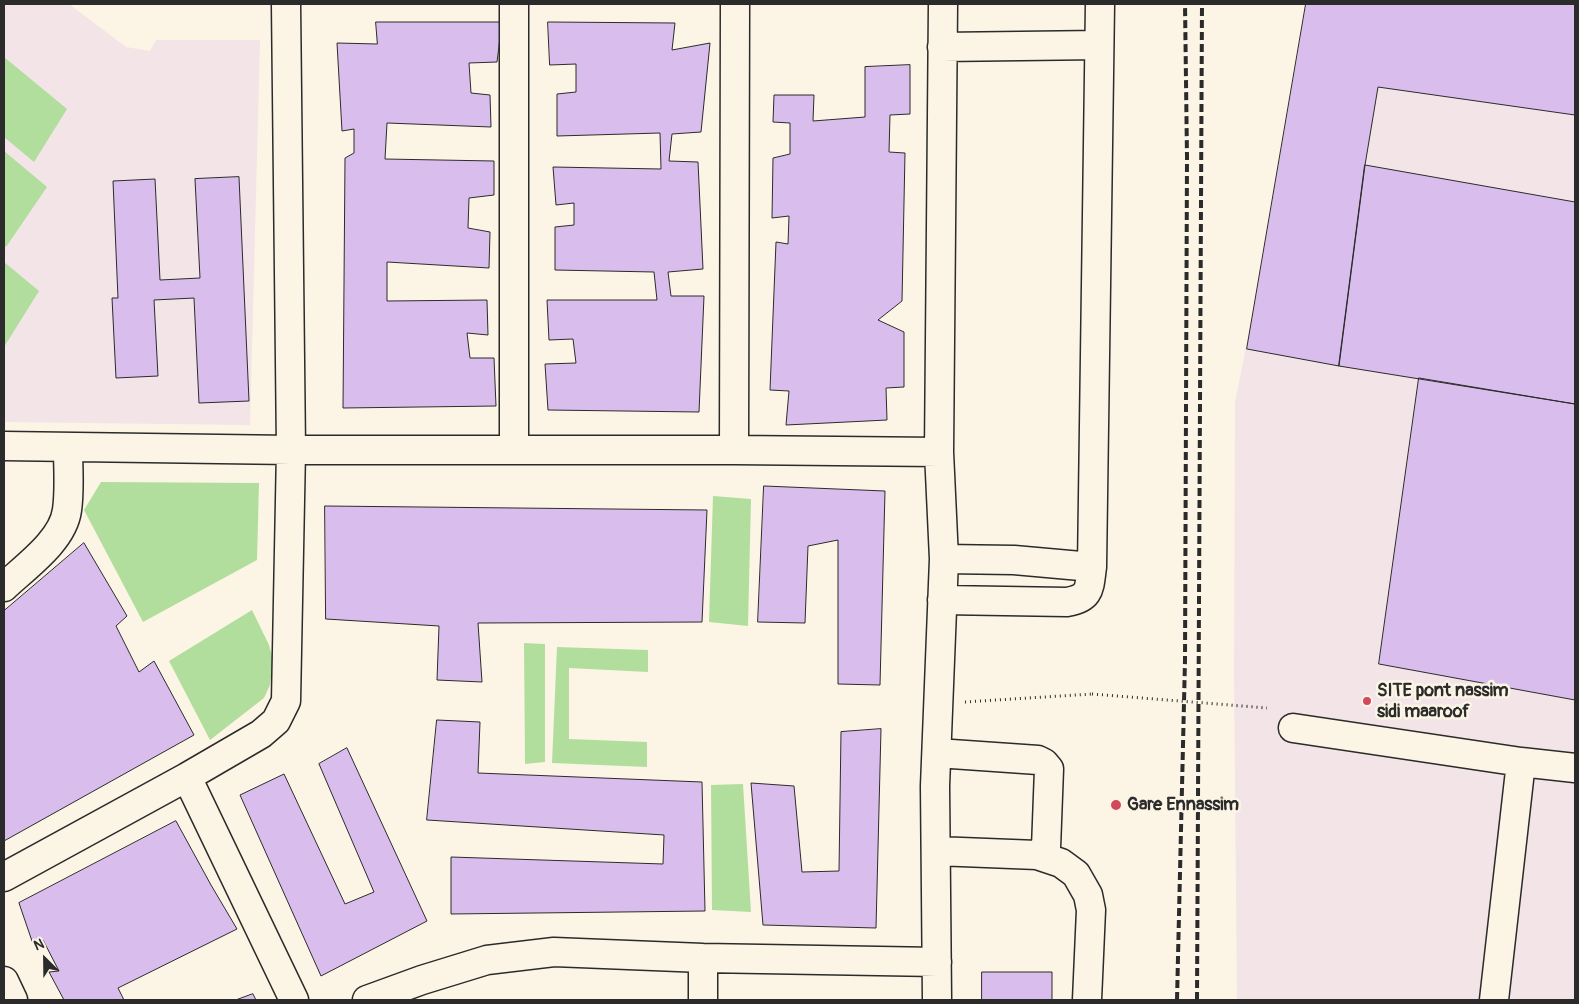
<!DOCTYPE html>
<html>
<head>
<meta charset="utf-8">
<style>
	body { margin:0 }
	#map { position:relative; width:1579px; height:1004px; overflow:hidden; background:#fcf5e5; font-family:Pangolin,sans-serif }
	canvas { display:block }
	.frame { position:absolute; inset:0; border:5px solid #2b2b2b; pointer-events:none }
	.north { position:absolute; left:20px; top:934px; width:50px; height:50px; -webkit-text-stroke:4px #fcf5e5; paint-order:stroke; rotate:337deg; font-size:14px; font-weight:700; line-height:20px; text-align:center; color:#2b2b2b }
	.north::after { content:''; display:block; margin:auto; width:18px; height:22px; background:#2b2b2b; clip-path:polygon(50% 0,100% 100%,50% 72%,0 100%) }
</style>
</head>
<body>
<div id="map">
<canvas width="1579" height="1004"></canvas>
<div class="frame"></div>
<div class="north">N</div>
</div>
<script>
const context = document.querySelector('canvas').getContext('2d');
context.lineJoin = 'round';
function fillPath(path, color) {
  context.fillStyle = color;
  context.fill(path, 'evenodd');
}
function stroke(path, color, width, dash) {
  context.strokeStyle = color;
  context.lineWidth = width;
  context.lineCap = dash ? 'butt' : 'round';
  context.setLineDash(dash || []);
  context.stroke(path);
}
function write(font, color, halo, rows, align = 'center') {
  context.font = font + ' Pangolin,sans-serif';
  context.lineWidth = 5;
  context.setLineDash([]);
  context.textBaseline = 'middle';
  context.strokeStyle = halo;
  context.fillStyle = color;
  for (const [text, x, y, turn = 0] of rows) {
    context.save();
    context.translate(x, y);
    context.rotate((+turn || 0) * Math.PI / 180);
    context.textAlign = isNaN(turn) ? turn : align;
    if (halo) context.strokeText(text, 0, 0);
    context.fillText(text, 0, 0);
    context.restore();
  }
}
fillPath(new Path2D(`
	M4 4H69L126 47 150 51 156 40H260L250 425 4 422Z
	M1313 4H1575V1000H1237L1234 674 1235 403Z`), '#f2e4e7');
fillPath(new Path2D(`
	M4 57 67 109 34 162 4 137Z
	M4 151 47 187 6 247 4 245Z
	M4 262 39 291 4 347Z
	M101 482 259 483 257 560 143 622 84 510Z
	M713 496 751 499 748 626 709 622Z
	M252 610 269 645 273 660 270 685 264 698 210 740 169 661Z
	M524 643 545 644V762L525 764Z
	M557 647 648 650V672L569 668V739L647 742V767L552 763Z
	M743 784 751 912 712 910 711 785Z`), '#b1de9c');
const building = new Path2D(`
	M1306 4H1575V115L1378 87 1365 165 1339 366 1247 349Z
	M376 22H502L497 62 469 63 471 93 490 95 491 127 387 123 385 159 494 161V195L469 198 468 228 490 232 489 268 387 262V301L487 300 488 335 467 333 470 358H494L496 406 343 408 345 158 354 153V129L342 131 337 43 377 44Z
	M548 22 675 23 672 50 710 43 701 132 672 134 669 161 698 162 703 269 668 272 671 296H704L699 412 548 410 545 364 576 363 573 339 549 340 547 300H657L654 272 555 270V227L574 225V203L556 205 553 167 661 169 660 133 557 136V94L576 92V64L550 65Z
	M910 65V114L890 115 889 152 905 153 902 301 878 320 904 332V387L886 388 887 420 786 425 789 391 770 390 776 242 788 244 789 216 772 218 773 158 790 154V123L773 122 774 95H814L813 121 865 117V67Z
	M1365 165 1575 202V404L1339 366Z
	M239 177 249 401 199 403 194 298 154 300 158 376 116 378 112 298H118L113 181 155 179 160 280 200 278 195 179Z
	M1419 378 1575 404V700L1379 664Z
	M764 486 885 491 880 685 838 684V540L808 546 805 623 758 622Z
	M325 506 707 510 702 622 478 623 482 682 437 680 439 626 326 619Z
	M84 543 127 616 116 626 139 672 154 661 194 735 4 841V611Z
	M437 720 480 722 478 773 702 782 705 911 451 914V857L663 864 664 835 427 820Z
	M881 729 876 928 763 925 751 783 794 786 802 872 839 871 841 732Z
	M347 748 427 921 321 976 240 795 284 774 345 904 374 892 319 764Z
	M176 821 211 885 237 929 118 988 124 1000H64L49 972 59 971 43 940 33 944 19 903Z
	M982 972H1052V1000H982Z
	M253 994 256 1000H236Z`);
fillPath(building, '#d9beed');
stroke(building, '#2b2b2b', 1);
const minor = new Path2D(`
	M942 47 1099 45
	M4 446 291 450H734L939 452
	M514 450V4
	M734 450 735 4
	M944 559 1014 560 1092 567
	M4 587C25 567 63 541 67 510 70 490 68 468 68 447
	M942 600 1067 602C1091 598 1089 588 1092 567L1100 4
	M1293 728 1521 762 1575 768
	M937 753 1038 760 1044 763 1049 769 1046 848 1037 855
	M187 777 294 1000
	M936 851 1037 855 1061 863 1076 874 1088 895 1091 910 1087 1000
	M4 877 187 777 261 734 276 721 286 701 291 450 286 4
	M4 981 13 1000
	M367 1000 422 980 487 960 554 952 703 958 937 962
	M703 1000V958
	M937 1000 935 786 944 559 939 452 943 4
	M1494 1000 1521 762`);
stroke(minor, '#2b2b2b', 31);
stroke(new Path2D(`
	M965 702 1092 694`), '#2b2b2b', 3, [1, 4]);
stroke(minor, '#fcf5e5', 28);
stroke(new Path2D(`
	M1177 1000 1185 660 1187 157 1185 4
	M1197 1000 1202 4`), '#2b2b2b', 4, [8, 4]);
stroke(new Path2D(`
	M1092 694 1267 708`), '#2b2b2b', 3, [1, 4]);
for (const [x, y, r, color] of [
	[1367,701,5,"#d1495b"],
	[1116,805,6,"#d1495b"]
]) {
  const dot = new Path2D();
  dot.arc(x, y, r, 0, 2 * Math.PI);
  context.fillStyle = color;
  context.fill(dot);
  stroke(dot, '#fcf5e5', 2);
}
write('bold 18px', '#2b2b2b', '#fcf5e5', [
	["SITE pont nassim",1377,691],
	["sidi maaroof",1377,712],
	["Gare Ennassim",1127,805]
], 'left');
</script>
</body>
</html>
